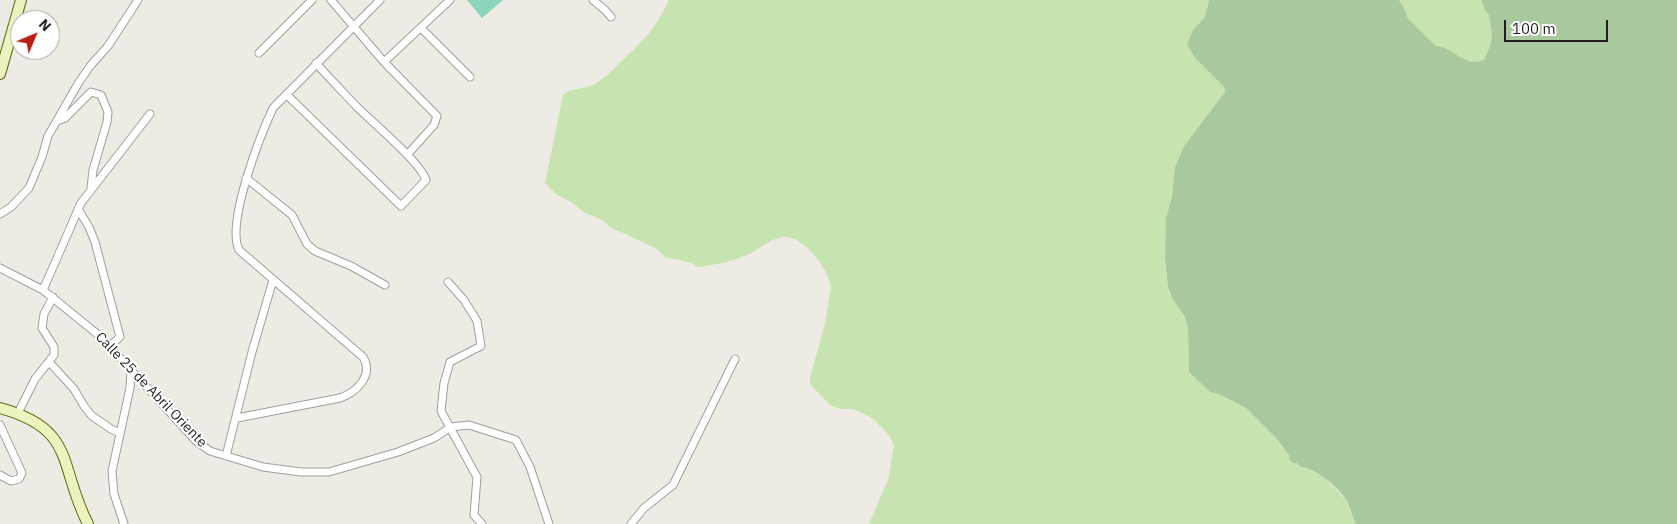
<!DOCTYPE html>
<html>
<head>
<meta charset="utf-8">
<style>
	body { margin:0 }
	#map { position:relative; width:1677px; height:524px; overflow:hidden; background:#eeebe5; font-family:"IBM Plex Sans",sans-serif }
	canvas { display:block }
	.north { position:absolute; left:10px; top:10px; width:50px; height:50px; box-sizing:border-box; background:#fff; border:1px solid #a5a5a5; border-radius:50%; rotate:45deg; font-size:14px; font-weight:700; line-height:20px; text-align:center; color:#1e1e1e }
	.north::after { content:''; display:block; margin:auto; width:18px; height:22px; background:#b71f15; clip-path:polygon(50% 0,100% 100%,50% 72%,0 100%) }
	.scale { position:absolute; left:1504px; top:20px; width:104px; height:22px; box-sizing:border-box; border:2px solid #1e1e1e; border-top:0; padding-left:6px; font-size:15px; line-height:18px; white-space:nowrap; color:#1e1e1e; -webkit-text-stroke:4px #fff; paint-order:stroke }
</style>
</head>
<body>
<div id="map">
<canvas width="1677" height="524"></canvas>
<div class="north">N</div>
<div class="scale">100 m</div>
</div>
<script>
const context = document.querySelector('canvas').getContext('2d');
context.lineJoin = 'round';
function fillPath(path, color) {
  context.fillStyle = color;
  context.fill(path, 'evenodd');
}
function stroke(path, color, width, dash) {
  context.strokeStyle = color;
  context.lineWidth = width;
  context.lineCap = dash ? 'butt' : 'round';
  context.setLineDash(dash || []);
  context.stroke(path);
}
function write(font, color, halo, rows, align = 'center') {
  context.font = font + ' "IBM Plex Sans",sans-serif';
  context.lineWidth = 4;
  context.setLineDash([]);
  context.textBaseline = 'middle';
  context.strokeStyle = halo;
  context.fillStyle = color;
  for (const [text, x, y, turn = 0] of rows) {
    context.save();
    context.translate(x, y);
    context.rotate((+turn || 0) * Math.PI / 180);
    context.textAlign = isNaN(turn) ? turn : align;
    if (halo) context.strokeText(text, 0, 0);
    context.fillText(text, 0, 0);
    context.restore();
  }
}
fillPath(new Path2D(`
	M669 0H1209L1205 17 1193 30 1195 58 1224 87 1225 92 1184 146 1175 167 1172 196 1166 218 1165 265 1168 288 1169 293 1185 317 1188 328 1189 372 1210 392 1221 395 1246 408 1275 437 1281 446 1297 463 1321 474 1345 499 1356 524H869L888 480 894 445 889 435 873 419 863 413 852 409H840L830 405 810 384V378L825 323 831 288C830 271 804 235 784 237 772 238 763 246 753 252 735 261 716 265 696 267L692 263 665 257 657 249 610 227 601 219 585 213 571 202 556 194 545 183 563 95C572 87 585 90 595 84 605 78 614 69 622 61 644 40 656 28 669 0Z
	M1399 0H1481L1485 10 1489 15 1492 36 1490 46 1484 61C1466 67 1451 48 1436 46L1407 17C1406 13 1401 3 1399 0Z`), '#c6e3b0');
fillPath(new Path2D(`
	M1209 0H1399L1406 12 1407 17 1436 46C1452 47 1466 68 1484 60L1490 46 1492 36 1489 15 1485 10 1481 0H1677V524H1356C1352 516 1350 506 1345 498 1337 487 1315 467 1301 467L1297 463H1293L1289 459V455L1275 437 1246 408 1221 395 1210 392 1189 372 1188 328 1185 317 1172 298 1168 288 1165 259 1166 218 1172 196 1175 167 1184 146 1225 92 1224 87 1195 58 1187 44 1193 30 1205 17Z`), '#a8c99e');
fillPath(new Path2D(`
	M467 0H503L482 18Z`), '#8bd5bd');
const street = new Path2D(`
	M331 0 384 62 437 116 434 125 407 155
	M593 0 605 10 611 17
	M421 28 470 77
	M259 53 312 0
	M384 62 450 0
	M287 95 401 206 426 180C420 162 372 122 356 106 343 92 329 78 316 63
	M57 121 65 118 91 92 101 95 108 112 107 122 93 170 91 188
	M246 178 292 215 307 244 315 251 351 266 385 285
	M78 209 89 227 95 242 120 337 110 346
	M0 214 11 207 29 188 42 157 48 136 79 82 91 65 108 46 138 0
	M0 268 43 290 101 337 196 441 210 451 263 467 301 472H329L398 452 434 438 451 427 469 425 516 440 530 467 549 524
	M448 282 464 300 477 321 481 346 450 362 444 383 441 411 477 477 474 515 482 524
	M43 290 81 203 150 114
	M50 363 74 389 84 406 92 416 111 429 120 433
	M18 413 35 379 54 355V347L42 328 44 314 53 297
	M237 418 340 398C357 392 374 375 363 357L239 250C226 223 260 136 273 108L380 0
	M0 425 22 473 19 479 11 481 0 475
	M226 456 252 352 273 280
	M124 524 114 494 112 471 130 388 131 371
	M631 524 644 508 673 485 735 359`);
const secondary = new Path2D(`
	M0 74 21 0
	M0 408C77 429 58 466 88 524`);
stroke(street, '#9f9f9f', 9);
stroke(secondary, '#5a6910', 12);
stroke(street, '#fff', 7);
stroke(secondary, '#edf3be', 10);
write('14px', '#1e1e1e', '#fff', [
	["Calle 25 de Abril Oriente",151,390,46]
]);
</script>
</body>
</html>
